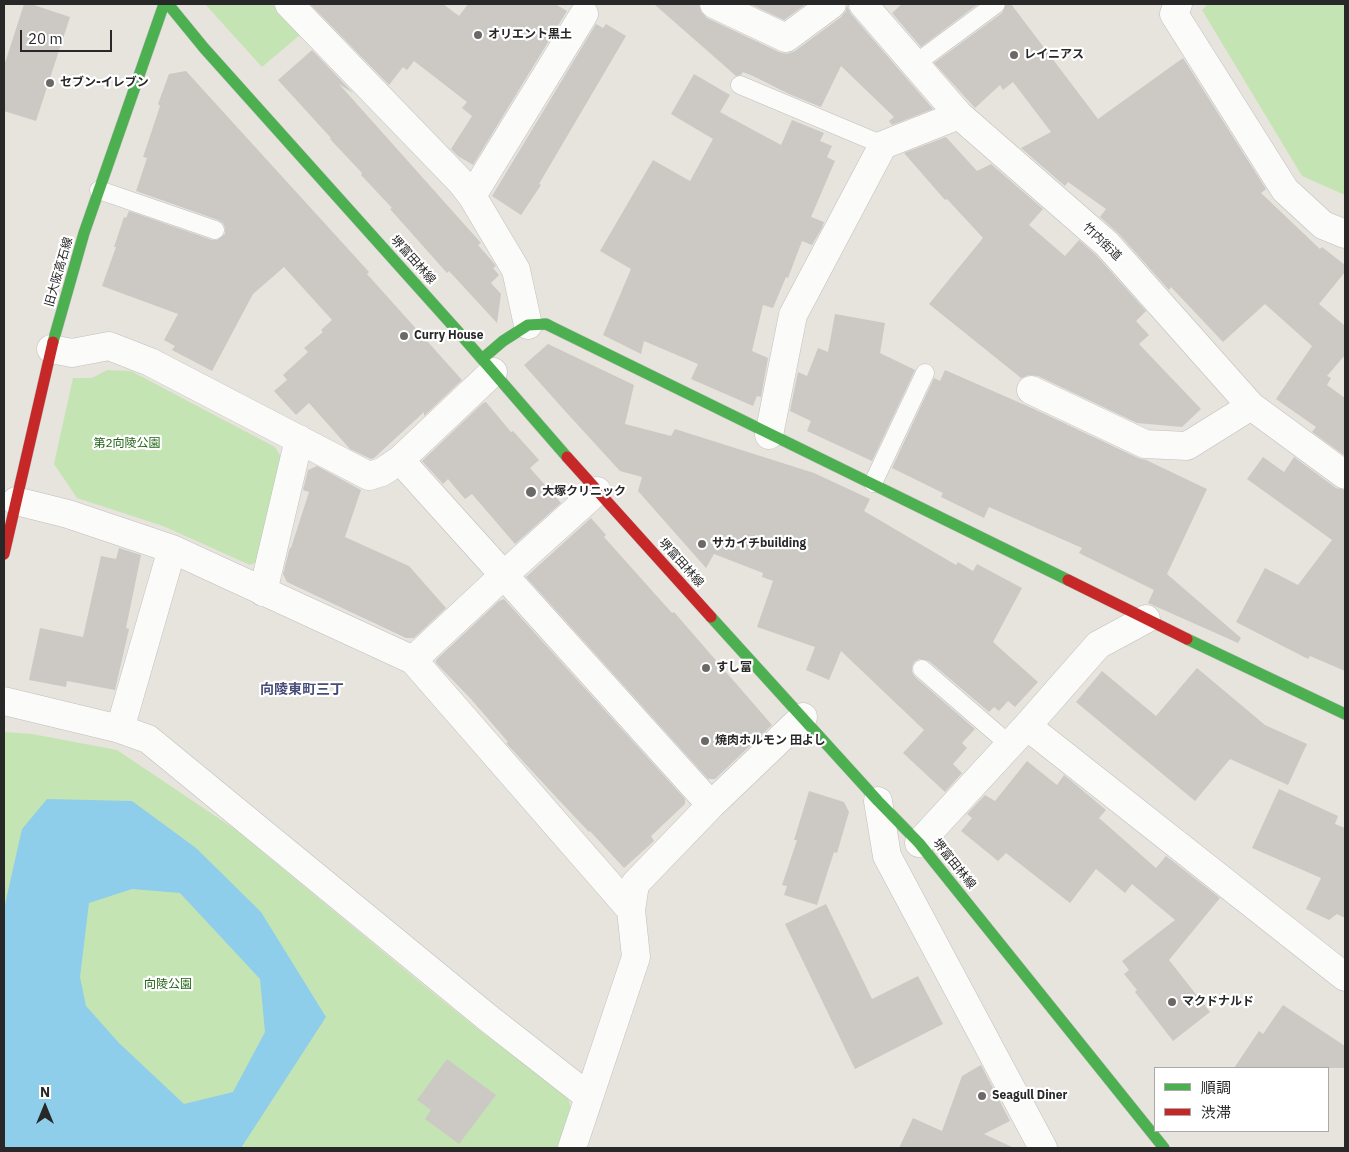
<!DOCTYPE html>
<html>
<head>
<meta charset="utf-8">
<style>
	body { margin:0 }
	#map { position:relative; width:1349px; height:1152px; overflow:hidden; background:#e7e3dd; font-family:"IBM Plex Sans","Noto Sans JP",sans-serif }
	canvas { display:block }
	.frame { position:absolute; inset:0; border:5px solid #282828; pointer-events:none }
	.legend { position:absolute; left:1154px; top:1067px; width:175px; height:65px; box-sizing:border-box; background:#fff; border:1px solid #a9a9a9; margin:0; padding:6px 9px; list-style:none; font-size:15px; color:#282828 }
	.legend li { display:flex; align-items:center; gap:10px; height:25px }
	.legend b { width:25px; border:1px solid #a9a9a9 }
	.north { position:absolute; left:20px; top:1082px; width:50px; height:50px; -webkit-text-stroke:4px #fff; paint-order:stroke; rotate:0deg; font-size:14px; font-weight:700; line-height:20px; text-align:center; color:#282828 }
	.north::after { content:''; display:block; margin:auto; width:18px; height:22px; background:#282828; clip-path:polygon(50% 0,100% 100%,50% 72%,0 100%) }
	.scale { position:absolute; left:20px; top:30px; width:92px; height:22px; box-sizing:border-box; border:2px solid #282828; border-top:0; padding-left:6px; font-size:15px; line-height:18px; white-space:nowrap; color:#282828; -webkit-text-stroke:4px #fff; paint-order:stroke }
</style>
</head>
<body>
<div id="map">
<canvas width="1349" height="1152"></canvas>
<div class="frame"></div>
<ul class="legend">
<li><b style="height:6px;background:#4caf50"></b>順調</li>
<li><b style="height:6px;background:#c62828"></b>渋滞</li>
</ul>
<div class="north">N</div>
<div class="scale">20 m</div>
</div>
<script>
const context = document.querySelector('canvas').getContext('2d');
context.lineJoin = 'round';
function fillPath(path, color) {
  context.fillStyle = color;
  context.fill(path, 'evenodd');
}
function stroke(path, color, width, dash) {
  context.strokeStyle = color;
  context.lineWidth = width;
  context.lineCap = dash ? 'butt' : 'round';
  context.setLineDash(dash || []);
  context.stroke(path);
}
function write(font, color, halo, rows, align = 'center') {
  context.font = font + ' "IBM Plex Sans","Noto Sans JP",sans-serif';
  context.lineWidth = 4.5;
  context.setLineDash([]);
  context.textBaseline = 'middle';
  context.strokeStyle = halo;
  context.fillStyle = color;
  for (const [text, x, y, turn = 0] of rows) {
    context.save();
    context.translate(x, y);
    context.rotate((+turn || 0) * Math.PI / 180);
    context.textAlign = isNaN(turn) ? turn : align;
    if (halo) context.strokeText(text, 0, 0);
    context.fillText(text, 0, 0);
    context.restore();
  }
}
fillPath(new Path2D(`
	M205 4H272L301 34 262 67Z
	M1208 4H1345V195L1302 176 1202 10Z
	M107 370 131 371 275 447 281 457 259 561 250 565 163 526 77 498 54 464 73 378H92Z
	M4 732 32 734 117 750 236 830 416 979 479 1030 567 1096 573 1113 561 1148H4Z`), '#c5e4b4');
fillPath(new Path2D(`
	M47 799 132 801 196 848 261 912 326 1017 241 1148H4V909L22 829ZM132 889 180 893 260 979 265 1032 233 1092 184 1104 119 1043 86 1006 80 977 89 903Z`), '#8eceeb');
fillPath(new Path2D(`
	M24 4H31L70 17 36 121 4 111V66Z
	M310 4H443L459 16 468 4H555L567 11 473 165 458 156 451 149 472 116 462 108 467 102 414 61 407 70 403 67 389 85Z
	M654 4H699L701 12 707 18 779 52 787 54 795 51 841 17 846 11 847 6 851 14 933 109 892 125 889 121 894 117 841 66 821 107 789 94 753 76 743 72 741 75 736 76Z
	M750 4H806L784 20Z
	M902 4H978L921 47 892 13Z
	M1006 4H1011L1098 119 1183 58 1266 189 1261 193 1320 249 1322 247 1345 265V272L1319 304 1345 326V355L1327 376 1331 378 1327 385 1345 398V456L1312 432 1316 427 1276 399 1312 346 1265 304 1223 342 1171 287 1169 290 1119 234 1100 217 1106 209 1068 182 1065 186 1021 148 1051 132 1013 82 1003 90 1000 85 975 108 934 63 1002 13Z
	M596 24 603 28 606 24 626 36 539 184 541 185 521 215 492 196Z
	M312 50 353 93 339 84 481 243 478 245 492 261 496 266 493 268 499 275 491 283 501 294 497 323 449 271 447 273 390 209 392 208 361 175 362 173 330 139 331 138 278 80Z
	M186 71 369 272 367 274 462 380 424 416V412L374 458 371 459 350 449 309 403 296 415 274 391 287 380 283 375 308 352 304 348 323 332 321 330 332 320 284 267 253 294 212 371 172 350 175 346 164 340 178 314 102 286 116 247H114L124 217 126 218 129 211 212 240H217L225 234V228L223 223 218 220 136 191 147 158 143 157 160 106 158 104 169 74Z
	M694 74 730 95 720 112 781 145 792 120 824 133 820 141 832 146 827 157 835 161 811 217 824 222 822 228 812 245 802 241 788 278 786 277 773 308 763 305 752 351 768 358 761 397 757 396 753 406 691 379 698 364 644 341 641 354 603 335 631 269 600 251 653 160 690 181 713 139 671 114Z
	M946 137 977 171 991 164 1043 209 1029 225 1065 256 1079 240 1096 255 1146 311 1136 321 1149 335 1139 344 1201 409 1182 427 1137 423 1038 376 1029 375 1021 378 929 304 983 238 947 199 945 200 904 153Z
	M835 314 885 323 880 353 915 370 872 461 807 431 811 421 790 411 798 372 807 376 818 348 828 352Z
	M548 344 634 385 625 424 671 436 675 429 814 473 870 499 864 511 956 565 958 562 973 571 977 564 1022 588 993 642 1038 682 1015 707 1008 701 999 711 994 707 989 712 929 661 919 659 914 662 912 667V672L915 677 975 729 962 743 967 748 953 764 962 773 945 792 903 753 924 730 841 651 829 680 806 670 815 647 757 627 773 581 762 577 763 573 714 554 706 568 638 491 642 477 620 471 565 411 524 365Z
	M945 370 1034 409 1138 458 1146 460 1207 489 1167 574 1241 638 1238 643 1148 603 1154 590 1079 553 1082 548 989 507 984 518 941 497 943 493 892 468 934 378 940 381Z
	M486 402 511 432 513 431 539 460 530 468 561 503 515 544 472 494 465 499 448 479 443 484 422 461 483 403Z
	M1263 457 1284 472 1294 457 1336 488 1345 490V671L1310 656 1308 659 1236 622 1265 568 1298 585 1332 540 1247 479Z
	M317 466 361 490 345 537 409 566 446 608 414 638H406L287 582 283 574 290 547 291 548 309 492 303 490 308 470Z
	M591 518 606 535 604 537 672 613 674 612 772 725 715 779H708L526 577Z
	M119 548 141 555 126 628 129 629 115 690 67 681 66 687 29 680 40 628 83 637 101 556 116 559Z
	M504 599 685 799V804L651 836 654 841 624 868 590 831 589 832 556 797 506 743 508 742 470 698 436 663V660L499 601Z
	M1197 668 1265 725 1307 744 1288 785 1230 759 1195 801 1076 702 1102 671 1156 716Z
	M1027 761 1057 785 1064 775 1069 779 1106 810 1099 818 1156 868 1166 856 1220 898 1169 960 1210 1012 1173 1041 1135 992 1137 990 1124 974 1129 970 1122 961 1175 920 1132 884 1125 893 1096 869 1070 903 1006 853 998 861 961 831 972 818 967 814 985 795 995 801Z
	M1279 789 1338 816 1335 824 1345 828V918L1337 914 1329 920 1306 909 1321 878 1252 848Z
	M809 791 844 802 849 812 837 853 834 852 817 905 784 895 787 886 782 885 797 840H794Z
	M826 904 872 999 918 976 943 1024 855 1069 785 924Z
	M1283 1005 1345 1046V1068H1234L1259 1031 1263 1034Z
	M447 1059 496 1095 459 1144 425 1119 431 1110 417 1100Z
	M981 1065 1010 1121 984 1134 1014 1148H899L913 1118 942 1131 962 1076Z`), '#ccc9c4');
const lane = new Path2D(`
	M915 64 996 4
	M740 85 883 145
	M99 190 215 230
	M873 483 925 373
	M922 669 1010 745`);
const street = new Path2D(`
	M289 4 461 182 472 196 516 270 528 325
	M714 4 786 38 832 4
	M863 4 959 115 1107 244 1251 406 1345 475
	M1178 4 1174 14 1285 190 1323 225 1345 234
	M472 196 584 14
	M51 349 72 353 109 346 150 362 369 476 382 472 400 460 711 805
	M1031 390 1145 444 1187 446 1251 406
	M769 435 793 315 883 145 959 115
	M400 460 493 372
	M16 501 68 514 172 549 413 660 631 910
	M263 592 299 439
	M413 660 505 574 597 491
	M4 701 120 729 148 739 488 1018 589 1097
	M1027 726 1345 977
	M120 729 172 549
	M878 801 887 856 1043 1148
	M919 843 1027 726 1098 645 1146 619
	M572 1148 636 957 631 910 635 884 711 805 803 717`);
const fast = new Path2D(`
	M168 4 204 48 462 336 567 457
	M53 342 84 233 164 4
	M482 359 503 341 528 325 546 324C720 410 895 494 1068 580
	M711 617 878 801 919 843 1164 1148
	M1187 639 1345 714`);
const jam = new Path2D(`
	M567 457 711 617
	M4 554 53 342
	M1068 580 1187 639`);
stroke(lane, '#c0bfbf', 19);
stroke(street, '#c0bfbf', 29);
stroke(fast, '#c0bfbf', 12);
stroke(jam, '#c0bfbf', 12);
stroke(lane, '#fbfbfa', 18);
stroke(street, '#fbfbfa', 28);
stroke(fast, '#4caf50', 11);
stroke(jam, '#c62828', 11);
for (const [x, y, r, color] of [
	[478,35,5,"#6b6967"],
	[1014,55,5,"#6b6967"],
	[50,83,5,"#6b6967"],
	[404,336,5,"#6b6967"],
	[531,492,6,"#6b6967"],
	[702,544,5,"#6b6967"],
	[706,668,5,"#6b6967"],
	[705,741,5,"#6b6967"],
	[1172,1002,5,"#6b6967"],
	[982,1096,5,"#6b6967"]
]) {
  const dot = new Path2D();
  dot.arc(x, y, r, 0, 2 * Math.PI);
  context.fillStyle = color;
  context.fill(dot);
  stroke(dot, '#fff', 2);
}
write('bold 12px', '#282828', '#fff', [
	["オリエント黒土",488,35],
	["レイニアス",1024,55],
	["セブン-イレブン",60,83],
	["Curry House",414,336],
	["大塚クリニック",542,492],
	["サカイチbuilding",712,544],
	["すし富",716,668],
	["焼肉ホルモン 田よし",715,741],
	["マクドナルド",1182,1002],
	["Seagull Diner",992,1096]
], 'left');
write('12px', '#282828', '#fff', [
	["竹内街道",1102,242,44],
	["堺富田林線",413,260,48],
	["旧大阪高石線",59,272,-74],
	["堺富田林線",681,563,48],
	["堺富田林線",954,864,51]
]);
write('12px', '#236617', '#fff', [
	["第2向陵公園",127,444],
	["向陵公園",168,985]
]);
write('bold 14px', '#484e79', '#fff', [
	["向陵東町三丁",302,690]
]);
</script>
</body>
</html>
